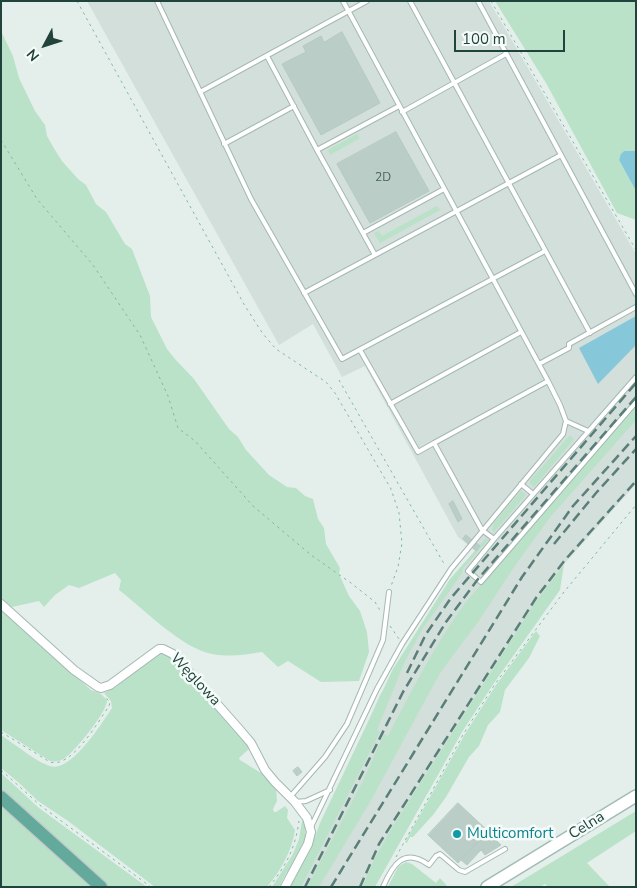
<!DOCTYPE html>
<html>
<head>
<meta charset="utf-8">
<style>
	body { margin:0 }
	#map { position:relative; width:637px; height:888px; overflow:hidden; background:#e4efeb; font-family:"Nunito Sans",sans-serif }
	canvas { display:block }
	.frame { position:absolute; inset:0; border:2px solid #20433c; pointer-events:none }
	.north { position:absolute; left:20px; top:20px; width:50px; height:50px; -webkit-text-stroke:4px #f5fbf8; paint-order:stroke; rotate:230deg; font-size:14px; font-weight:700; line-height:20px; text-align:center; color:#20433c }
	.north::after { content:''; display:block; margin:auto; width:18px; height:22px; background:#20433c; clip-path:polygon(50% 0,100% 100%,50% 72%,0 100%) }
	.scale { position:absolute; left:454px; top:30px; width:111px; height:22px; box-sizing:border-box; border:2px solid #20433c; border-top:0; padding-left:6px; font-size:15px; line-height:18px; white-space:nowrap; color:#20433c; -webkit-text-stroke:4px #f5fbf8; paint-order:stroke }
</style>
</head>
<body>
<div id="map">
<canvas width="637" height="888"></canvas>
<div class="frame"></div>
<div class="north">N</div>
<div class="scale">100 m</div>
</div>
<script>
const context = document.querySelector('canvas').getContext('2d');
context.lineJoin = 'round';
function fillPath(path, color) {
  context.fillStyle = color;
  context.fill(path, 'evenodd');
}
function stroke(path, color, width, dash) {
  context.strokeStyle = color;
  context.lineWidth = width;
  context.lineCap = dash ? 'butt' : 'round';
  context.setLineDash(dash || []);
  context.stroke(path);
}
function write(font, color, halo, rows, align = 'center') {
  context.font = font + ' "Nunito Sans",sans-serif';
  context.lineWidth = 5;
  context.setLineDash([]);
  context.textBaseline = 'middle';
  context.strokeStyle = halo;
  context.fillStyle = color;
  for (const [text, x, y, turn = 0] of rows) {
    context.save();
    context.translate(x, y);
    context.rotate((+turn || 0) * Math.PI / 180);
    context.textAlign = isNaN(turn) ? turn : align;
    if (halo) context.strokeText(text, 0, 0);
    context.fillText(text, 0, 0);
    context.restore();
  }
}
fillPath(new Path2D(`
	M87 1H489L636 254V484L564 564 534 604 391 829 374 859 362 887H297L379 697 428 617 463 572 461 570 477 552 458 537 365 366 342 377 313 324 279 345Z`), '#d2dfda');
fillPath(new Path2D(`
	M495 1H636V151H624L619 160 636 191V220L617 213 546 83Z
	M1 31 13 56 19 78 35 111 45 125 47 136 55 150 62 161 78 179 86 185 96 204 106 212 125 244 132 249 150 296 151 317 167 349 175 359 194 379 229 429 238 437 246 450 269 475 287 487 296 488 305 496 313 499 318 519 324 528 326 544 340 568 339 574 349 596 360 611 367 632 369 652 359 681 321 682 288 661 278 667 262 652C245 655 229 657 212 654 181 648 144 609 119 590L121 580 115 573 79 588 69 585 55 595 44 607 39 601 12 607 1 598Z
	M357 134 360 138 330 155 328 150Z
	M437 206 440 210 380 243 374 233 379 231 382 236Z
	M636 406V420L551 516 514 567 478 622 440 673 370 802 319 887H307L364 779 384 734 388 736C412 690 435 644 466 602Z
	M570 435 574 439 534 487 529 482Z
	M521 491 526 495 494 532 492 530 494 523Z
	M486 538 488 540 462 570 463 572 423 628 405 661 377 730 380 732 301 887H290L313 842 320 823 393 669 450 579Z
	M564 564 560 590 494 683 462 732 375 887H362L374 859 391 829 534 604Z
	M1 608 71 672 91 690 101 694 107 700C108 711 75 751 65 758 61 761 55 762 50 761L1 730Z
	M536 631 540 636 529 658 505 690 500 712 488 725 479 746 469 757 446 797 433 815 413 837H410L407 843 405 842 465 734 496 685Z
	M160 652 170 656 247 743 249 749 239 758 240 760 261 773 276 787 277 801 273 809 274 812H276L285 806 288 810 287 818 295 830C292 851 281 870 267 887H155L68 821 38 801 18 782 1 768V735C12 742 38 763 50 766 71 773 102 723 112 708L111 701 104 693 116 687 156 654Z
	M1 773 39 808 147 887H109L1 791Z
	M1 807 90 887H1Z
	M636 811V831L587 863 610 887H548L545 884 540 887H511Z
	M302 821H304C309 844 300 853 289 873L287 872 279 887H272L293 854 299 839Z
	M406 862 412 864 436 883 440 878 448 887H388L398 867Z`), '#bae2c8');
fillPath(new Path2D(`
	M624 151H636V191L619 160 621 154Z
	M636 316V345L598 384 579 348Z`), '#86c7da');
const building = new Path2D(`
	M342 32 380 103 321 135 282 64 306 52 303 46 321 36 324 42Z
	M396 132 429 191 370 223 337 164Z
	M453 501 462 519 458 522 449 504Z
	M466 535 472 540 476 535 479 538 475 542 480 546 476 551 463 539Z
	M298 767 302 772 297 776 293 771Z
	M458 803 488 831 458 863 428 835Z
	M487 832 501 845 485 855 481 850 467 865 461 860Z`);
fillPath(building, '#bbcdc7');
stroke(building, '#b5cac3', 1);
const lane = new Path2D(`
	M157 1 251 199 342 359 545 251
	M410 1 590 333
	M478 1 636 294
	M267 56 317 150
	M200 92 367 1
	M399 106 317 150 375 255 561 155
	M402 112 506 54
	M224 144 294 106
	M363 233 444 189
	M304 293 375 255
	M360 350 418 452 434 443 482 530 494 539 468 571 481 582 636 402
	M539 364 569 348V344L636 307
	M390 404 521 332
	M566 421 588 431
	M434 443 548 381
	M521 484 533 494
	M494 539 636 377
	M290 797 325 757 347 724 383 640 389 592
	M295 802 306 801 330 790
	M311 827 377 689 402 644 451 569 563 434 566 421 560 405 548 381 343 1
	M383 887C393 864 404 847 429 865L436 856 440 854 459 870 465 872 505 849`);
const street = new Path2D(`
	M1 604 74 670 98 687 101 688 110 685 159 649H163L173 654 239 729 251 743 265 770 275 782 295 802 307 818 311 832 308 844 285 887`);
const secondary = new Path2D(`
	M487 887 636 796`);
const primary = new Path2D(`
	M1 797 101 887`);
stroke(lane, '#a5b8b3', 6);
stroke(street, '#a5b8b3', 10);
stroke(secondary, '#a1bcb4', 14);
stroke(primary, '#c1cac8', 15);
stroke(new Path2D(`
	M77 1 245 306 263 334 276 349 326 382 335 393 391 489 399 513 402 543 398 567 391 586
	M491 1 636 250
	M1 140 37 199 93 265 140 335 168 396 178 428 195 441 253 506 311 555 351 583 375 602 381 612
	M339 380 443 562 446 565
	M390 626 399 639
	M1 732 50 762C71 769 98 722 109 706L110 702 104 696
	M1 770 41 806 151 887
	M396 857 464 733 495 684 564 592 636 505
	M269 887C287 864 295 849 299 821`), '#80b6a9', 1, [2.5, 4]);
stroke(lane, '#fff', 4);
stroke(street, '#fff', 8);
stroke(secondary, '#fff', 11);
stroke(primary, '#63aa9d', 12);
stroke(new Path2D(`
	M554 544 596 493 636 449
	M407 673 426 634 451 598 636 383
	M305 887 403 692 446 622 478 579 636 397
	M331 887 522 577 573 506 636 436
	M360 887 379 844 536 598 565 560 636 481`), '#5b7e78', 2.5, [10, 5]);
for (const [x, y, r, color] of [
	[457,834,5,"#0f9aa8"]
]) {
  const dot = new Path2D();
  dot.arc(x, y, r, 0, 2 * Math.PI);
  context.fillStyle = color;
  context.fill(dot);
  stroke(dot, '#f5fbf8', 2);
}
write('12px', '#47665f', null, [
	["2D",383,178]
]);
write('15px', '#20433c', '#f5fbf8', [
	["Węglowa",195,680,47],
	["Celna",587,826,-32]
]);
write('15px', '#0d838f', '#f5fbf8', [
	["Multicomfort",467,834]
], 'left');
</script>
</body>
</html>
